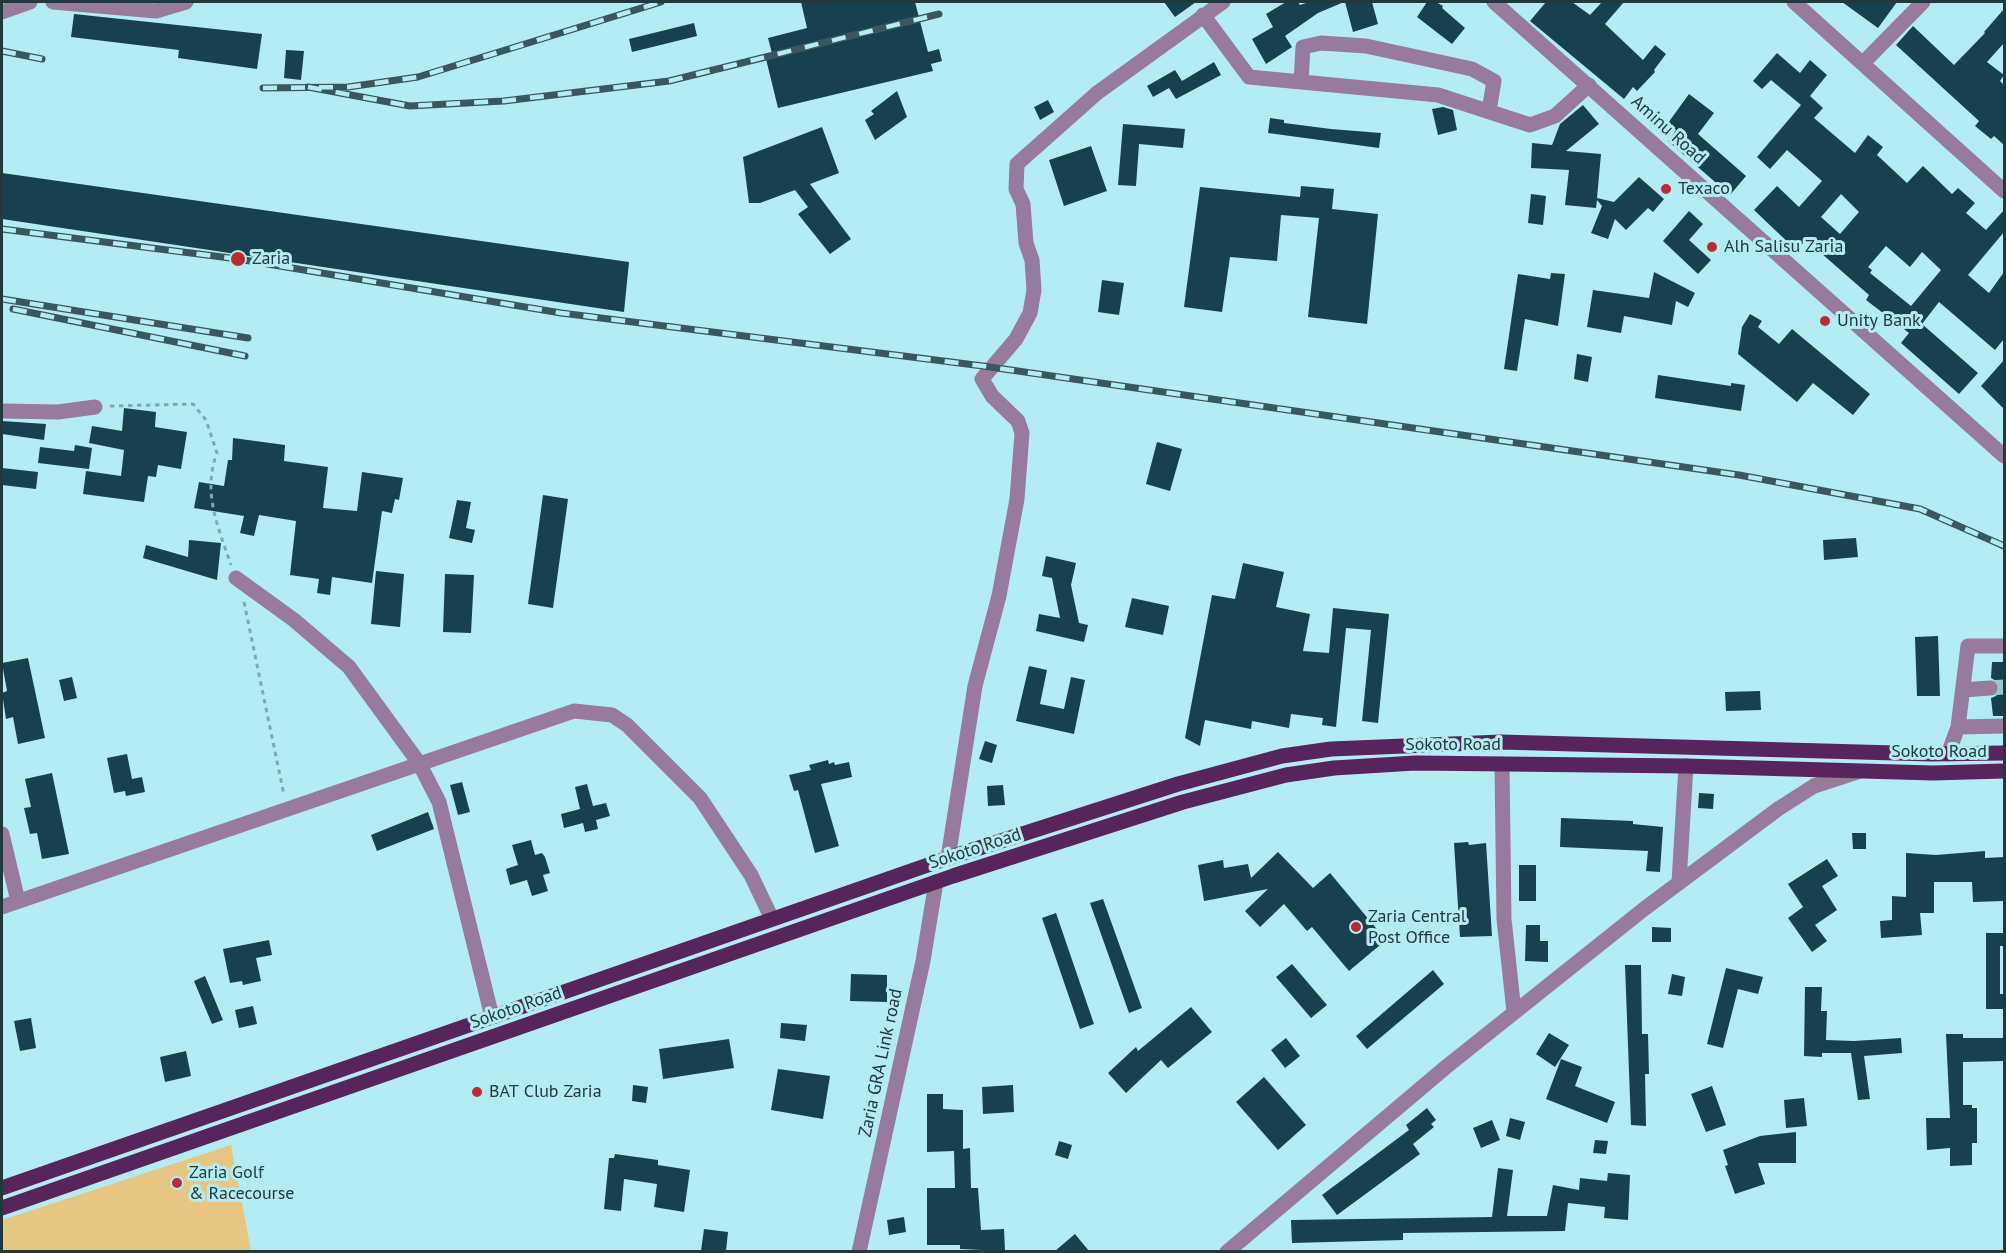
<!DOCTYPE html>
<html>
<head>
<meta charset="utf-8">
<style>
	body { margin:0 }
	#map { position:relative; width:2006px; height:1253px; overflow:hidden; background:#b3edf3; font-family:"PT Sans",sans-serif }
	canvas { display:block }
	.frame { position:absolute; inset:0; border:3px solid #22393c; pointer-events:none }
</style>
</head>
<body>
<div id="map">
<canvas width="2006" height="1253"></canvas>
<div class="frame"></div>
</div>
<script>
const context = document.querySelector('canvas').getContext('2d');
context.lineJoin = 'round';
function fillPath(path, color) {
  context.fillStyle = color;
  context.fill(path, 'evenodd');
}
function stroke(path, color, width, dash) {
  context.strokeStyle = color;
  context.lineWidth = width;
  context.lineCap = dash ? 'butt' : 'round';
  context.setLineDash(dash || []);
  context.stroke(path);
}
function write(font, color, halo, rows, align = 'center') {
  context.font = font + ' "PT Sans",sans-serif';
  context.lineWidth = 6;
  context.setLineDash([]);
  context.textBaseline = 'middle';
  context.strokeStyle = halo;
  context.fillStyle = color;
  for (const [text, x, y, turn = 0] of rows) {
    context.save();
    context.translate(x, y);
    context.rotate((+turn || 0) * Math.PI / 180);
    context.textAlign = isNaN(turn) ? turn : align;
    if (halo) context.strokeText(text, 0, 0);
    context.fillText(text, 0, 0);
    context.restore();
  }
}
fillPath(new Path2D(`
	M231 1145 251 1251H2V1220Z`), '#e7c582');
fillPath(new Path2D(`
	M801 2H915L928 52 939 49 942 61 931 64 933 71 778 108 766 59 773 57 768 38 807 28Z
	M1164 2H1196L1175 17Z
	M1286 2H1298L1300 5 1309 2H1344L1318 13 1285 36 1292 47 1266 64 1252 39 1273 27 1266 14Z
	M1345 2H1372L1378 24 1353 32Z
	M1427 2H1436L1443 6 1442 8 1465 28 1452 44 1417 17Z
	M1546 2H1572L1590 15 1602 2H1624L1605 24 1643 60 1655 45 1666 54 1654 70 1655 72 1637 91 1633 87 1624 99 1530 21Z
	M1842 2H1897L1878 28Z
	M2004 9V43L1987 62 2004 75 2000 81 2004 85V145L1994 136 1991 139 1975 126 1979 121 1896 45 1913 26 1954 65 1985 33 1984 32Z
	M74 14 262 34 257 69 178 58 179 50 71 37Z
	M694 23 697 36 632 52 629 39Z
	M286 50 304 51 301 80 284 78Z
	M1777 53 1800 73 1810 60 1827 75 1810 96 1823 108 1814 118 1855 153 1868 135 1883 147 1877 155 1907 183 1923 166 1952 194 1958 188 1975 203 1966 213 1986 230 2004 210V232L1968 275 1989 293 2004 272V339L1995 350 1939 302 1922 324 1978 373 1959 394 1901 343 1909 333 1866 300 1869 295 1806 240 1796 250 1754 210 1777 186 1799 207 1822 181 1787 150 1770 169 1757 157 1801 105 1771 80 1762 89 1753 81ZM1841 194 1859 212 1840 234 1821 217ZM1886 246 1910 267 1922 252 1941 270 1911 306 1870 273 1872 270 1868 267Z
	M1214 62 1221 75 1176 99 1169 88 1153 97 1147 86 1175 70 1182 81Z
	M897 91 907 117 875 140 865 120 874 114 871 111Z
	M1689 94 1714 113 1698 134 1746 176 1730 195 1668 141 1676 130 1668 123Z
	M1048 100 1054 112 1040 120 1034 107Z
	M1583 105 1599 124 1566 151 1601 154 1597 198 1614 202 1639 177 1664 199 1653 212 1648 208 1626 230 1615 219 1608 239 1591 233 1602 206 1597 200 1596 208 1565 205 1569 170 1531 168 1532 143 1552 145 1560 124Z
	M1443 107 1453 110 1457 130 1438 135 1432 109Z
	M1270 118 1284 120V123L1331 129 1381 133 1379 148 1268 133Z
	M1123 124 1185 129 1183 148 1139 144 1136 186 1118 185Z
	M822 127 839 173 810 184 851 239 830 254 798 214 808 207 795 190 760 203H749L743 157Z
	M1091 146 1107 191 1064 206 1049 160Z
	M2 173 629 262 624 312 2 219Z
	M1301 186 1334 189 1332 209 1378 214 1367 324 1308 317 1319 218 1281 215 1277 261 1230 257 1222 312 1184 307 1200 187 1300 197Z
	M1531 194 1546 196 1543 225 1528 223Z
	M1689 211 1703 224 1689 240 1711 260 1698 274 1663 241Z
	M1654 272 1695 293 1688 307 1676 301 1672 325 1624 316 1621 333 1587 327 1593 290 1649 298Z
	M1551 273 1565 274 1558 326 1525 319 1517 371 1504 369 1518 274 1550 279Z
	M1102 280 1124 283 1119 315 1098 312Z
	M1750 314 1762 321 1758 327 1779 344 1792 329 1870 394 1853 415 1813 383 1797 402 1738 354 1742 327Z
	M1577 354 1592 357 1588 382 1574 379Z
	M2004 360V409L1981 386Z
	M1658 375 1731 386V383L1745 385 1741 411 1655 398Z
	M124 408 156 412 155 427 187 432 181 469 158 465 156 477 148 476 144 502 83 494 86 471 121 476 124 450 89 443 92 426 122 431Z
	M2 421 46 424 44 440 2 434Z
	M233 438 285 445 284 461 328 467 323 508 357 511 362 472 403 478 399 500 395 499 392 513 382 511 372 583 332 577 330 595 317 593 319 579 290 575 296 521 259 515 254 536 240 533 244 516 194 508 199 482 224 486 228 460H232Z
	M1157 442 1182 449 1170 491 1146 484Z
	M75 445 92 448 89 469 38 463 40 447 74 451Z
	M2 468 38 472 36 489 2 485Z
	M543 495 568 499 553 608 528 604Z
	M457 500 471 502 466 528 475 530 472 543 449 538Z
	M1856 538 1858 557 1824 560 1823 540Z
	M189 540 221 543 217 580 143 558 146 545 188 557Z
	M1046 556 1076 563 1071 585 1079 623 1088 625 1084 642 1036 631 1039 614 1060 618 1052 578 1042 576Z
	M1243 563 1284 572 1276 607 1310 614 1303 651 1329 653 1333 608 1389 614 1378 723 1362 721 1371 630 1346 628 1336 727 1322 725 1323 718 1291 714 1289 728 1252 721 1251 729 1205 720 1200 746 1185 738 1212 595 1235 599Z
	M376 571 404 574 400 627 371 624Z
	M445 574 474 575 471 633 443 632Z
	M1132 598 1169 606 1163 635 1125 627Z
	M1938 636 1940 696H1917L1915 637Z
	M28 658 45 738 18 744 13 717 6 719 2 693 7 691 2 663Z
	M1992 662H2004V716H1993L1991 698 1996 696 2000 688 1998 682 1991 678Z
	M1029 666 1047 670 1040 704 1064 709 1071 677 1085 680 1074 734 1016 721Z
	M72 677 77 698 64 701 59 680Z
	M1760 691 1761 710 1726 711 1725 692Z
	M985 741 997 745 992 763 979 759Z
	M127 754 132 779 142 777 145 792 126 796 125 791 114 793 107 758Z
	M828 760 829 764 834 762 835 765 849 762 852 777 821 784 839 846 815 853 798 790 794 791 789 775 811 770 809 765Z
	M52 773 69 854 42 859 37 833 30 834 24 808 31 807 25 779Z
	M462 782 470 812 458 815 450 785Z
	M587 784 593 806 606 803 610 816 596 820 598 829 585 832 583 823 564 828 561 814 580 809 575 787Z
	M1003 785 1005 805 988 806 987 786Z
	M1699 793 1714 794 1713 809 1698 808Z
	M428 812 434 829 377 851 371 835Z
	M1561 818 1633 821V824L1663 827 1660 872 1646 871 1648 851 1560 847Z
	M1852 833H1866V849H1853Z
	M531 840 535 855 542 853 545 857 550 873 543 875 548 891 532 896 527 880 510 885 506 869 518 865 512 845Z
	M1468 842 1469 845 1486 843 1492 936 1460 937 1454 843Z
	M1985 851V858L2004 857V901L1973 902 1972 882H1934V913H1920L1922 935 1881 938 1880 921 1892 920V896L1906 897V853L1936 855Z
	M1278 852 1313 888 1330 873 1386 940 1349 971 1312 927 1307 931 1284 904 1260 927 1245 911 1268 889 1204 901 1198 865 1223 860 1224 868 1248 864 1251 878Z
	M1827 859 1838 876 1822 886 1837 910 1815 925 1827 941 1812 952 1788 918 1803 907 1788 884Z
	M1519 865H1536V901H1519Z
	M1103 899 1142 1008 1129 1013 1090 903Z
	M1056 913 1094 1024 1080 1029 1042 918Z
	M1526 925H1540V941H1548V962L1525 961Z
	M1652 927 1671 928V942H1652Z
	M1986 933H2004V946H2000V994H2004V1009H1986Z
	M269 940 272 955 256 958 261 981 243 985 242 981 230 983 223 949Z
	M1292 964 1327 1005 1311 1018 1276 977Z
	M1625 965H1641L1642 1034H1648L1649 1074H1645L1646 1126 1631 1125Z
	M1726 968 1763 977 1758 994 1738 989 1723 1048 1707 1044Z
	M1433 970 1444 984 1367 1049 1356 1036Z
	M851 974 887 975V1002L850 1001Z
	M1672 974 1685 977 1682 996 1668 994Z
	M205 976 223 1020 212 1024 194 981Z
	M1805 987H1822L1821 1011H1827L1826 1040 1854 1041 1901 1038 1902 1053 1864 1056 1870 1099 1858 1100 1851 1053H1822V1057L1804 1056Z
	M253 1006 257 1024 239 1028 235 1010Z
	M1191 1007 1212 1032 1168 1068 1161 1060 1126 1093 1108 1073 1136 1047 1138 1051Z
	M31 1018 36 1048 20 1051 14 1021Z
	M781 1023 807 1025 805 1041 780 1038Z
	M1549 1033 1569 1045 1555 1067 1536 1054Z
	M1946 1034H1963V1038H2004V1061L1963 1062V1105H1972V1108H1977V1143H1972V1165L1950 1166V1148L1927 1150 1926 1118H1950Z
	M1286 1038 1300 1056 1285 1068 1271 1050Z
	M729 1039 734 1068 663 1079 659 1049Z
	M186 1051 191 1076 165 1082 160 1057Z
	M1561 1059 1582 1067 1575 1086 1615 1102 1607 1123 1546 1099Z
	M778 1069 830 1076 823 1119 771 1110Z
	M1264 1077 1306 1125 1278 1150 1236 1102Z
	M633 1085 648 1087 646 1103 632 1101Z
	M1013 1085 1014 1112 983 1114 982 1087Z
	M1712 1086 1726 1125 1706 1132 1691 1094Z
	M927 1094H943V1109L963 1110V1149L970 1148 971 1188H978L981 1230 1004 1229 1005 1251 960 1249V1245H927V1188H955L954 1151 927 1152Z
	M1804 1098 1807 1126 1786 1128 1784 1100Z
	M1427 1108 1436 1120 1431 1124 1434 1127 1413 1144 1420 1154 1337 1215 1322 1195 1409 1130 1406 1125Z
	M1510 1118 1525 1122 1520 1140 1506 1136Z
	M1492 1120 1500 1140 1481 1148 1473 1128Z
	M1796 1132V1163H1758L1765 1184 1735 1194 1725 1166 1728 1165 1723 1150 1760 1136Z
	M1595 1140 1608 1141 1606 1154 1593 1153Z
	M1059 1141 1072 1145 1068 1159 1055 1155Z
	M615 1154 658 1160V1165L690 1170 684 1212 654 1207 657 1184 624 1179 621 1211 604 1209 609 1158H614Z
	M1498 1168 1513 1170 1507 1216H1547L1553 1185 1579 1190 1580 1178 1607 1181 1608 1173 1630 1175 1628 1220 1604 1218 1605 1207 1568 1203 1565 1231 1403 1233V1240L1292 1243 1291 1220 1492 1217Z
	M904 1217 906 1232 889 1235 887 1220Z
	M704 1229 728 1232 726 1251H701Z
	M1075 1234 1089 1251H1055Z`), '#18414f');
stroke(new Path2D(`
	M1990 688 2004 687`), '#96c9ce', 15, [15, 8]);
stroke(new Path2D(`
	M110 406 193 404 206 420 217 453C202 492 218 527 231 565
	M244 602 284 795`), '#7eabb0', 3, [4.5, 4.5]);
stroke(new Path2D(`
	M53 2 156 11 186 2
	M1494 2 2004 456
	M1794 2 2004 191
	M2 12 30 2
	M1203 15 1249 77 1438 95 1530 125 1555 116 1589 85
	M1863 63 1923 2
	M1301 82 1303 47 1321 43 1366 46 1472 69 1494 81 1489 111
	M2 411 58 412 95 407
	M236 578 294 620 349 667 419 763 439 802 492 1017
	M1963 690 1990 688
	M1958 727 1968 646H2004
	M1948 754 1958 727 2004 726
	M1502 764 1504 919 1514 1012
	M2 834 18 901
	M948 858 975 686 999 596 1017 499 1022 433 1018 421 992 396 982 379 1016 339 1030 313 1034 290 1032 260 1026 243 1023 204 1016 189 1017 164 1097 93 1223 2
	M1679 882 1686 766
	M2 907 574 711 612 715 627 725 700 798 751 875 772 919
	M859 1252 923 961 936 882
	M1227 1252 1446 1067 1644 909 1778 809 1814 786 1857 772`), '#987a9a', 15);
stroke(new Path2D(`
	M2 1188 948 858 1178 784 1282 756 1331 749 1501 742 1931 754 2004 753
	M2 1208 953 876 1183 802 1286 775 1334 768 1415 763 1686 766 1933 773 2004 771`), '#58245d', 15);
const rail = new Path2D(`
	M2 51 42 59
	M308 87 410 106 504 101 669 81 939 14
	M263 88 348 87 418 77 661 2
	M2 229 238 259 561 313 983 366 1739 475 1920 509 2004 546
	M2 299 248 338
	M13 309 245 356`);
stroke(rail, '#3a575b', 7);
stroke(rail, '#b3edf3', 4.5, [14]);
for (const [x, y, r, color] of [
	[1666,189,6,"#bb2c32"],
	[1712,247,6,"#bb2c32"],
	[238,259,8,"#bb2c32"],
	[1825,321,6,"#bb2c32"],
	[1356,927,6,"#bb2c32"],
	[477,1092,6,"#bb2c32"],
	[177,1183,6,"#bb2c32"]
]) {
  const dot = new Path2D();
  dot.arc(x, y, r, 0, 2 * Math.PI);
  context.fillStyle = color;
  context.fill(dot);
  stroke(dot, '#b3edf3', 2);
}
write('18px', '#22393c', '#b3edf3', [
	["Aminu Road",1668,130,42],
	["Sokoto Road",1453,745],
	["Sokoto Road",1939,752],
	["Sokoto Road",975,849,-18],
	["Sokoto Road",516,1008,-19],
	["Zaria GRA Link road",881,1063,-78]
]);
write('18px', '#22393c', '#b3edf3', [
	["Texaco",1678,189],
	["Alh Salisu Zaria",1724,247],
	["Zaria",252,259],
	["Unity Bank",1837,321],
	["Zaria Central",1368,917],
	["Post Office",1368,938],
	["BAT Club Zaria",489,1092],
	["Zaria Golf",189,1173],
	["& Racecourse",189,1194]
], 'left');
</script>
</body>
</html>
